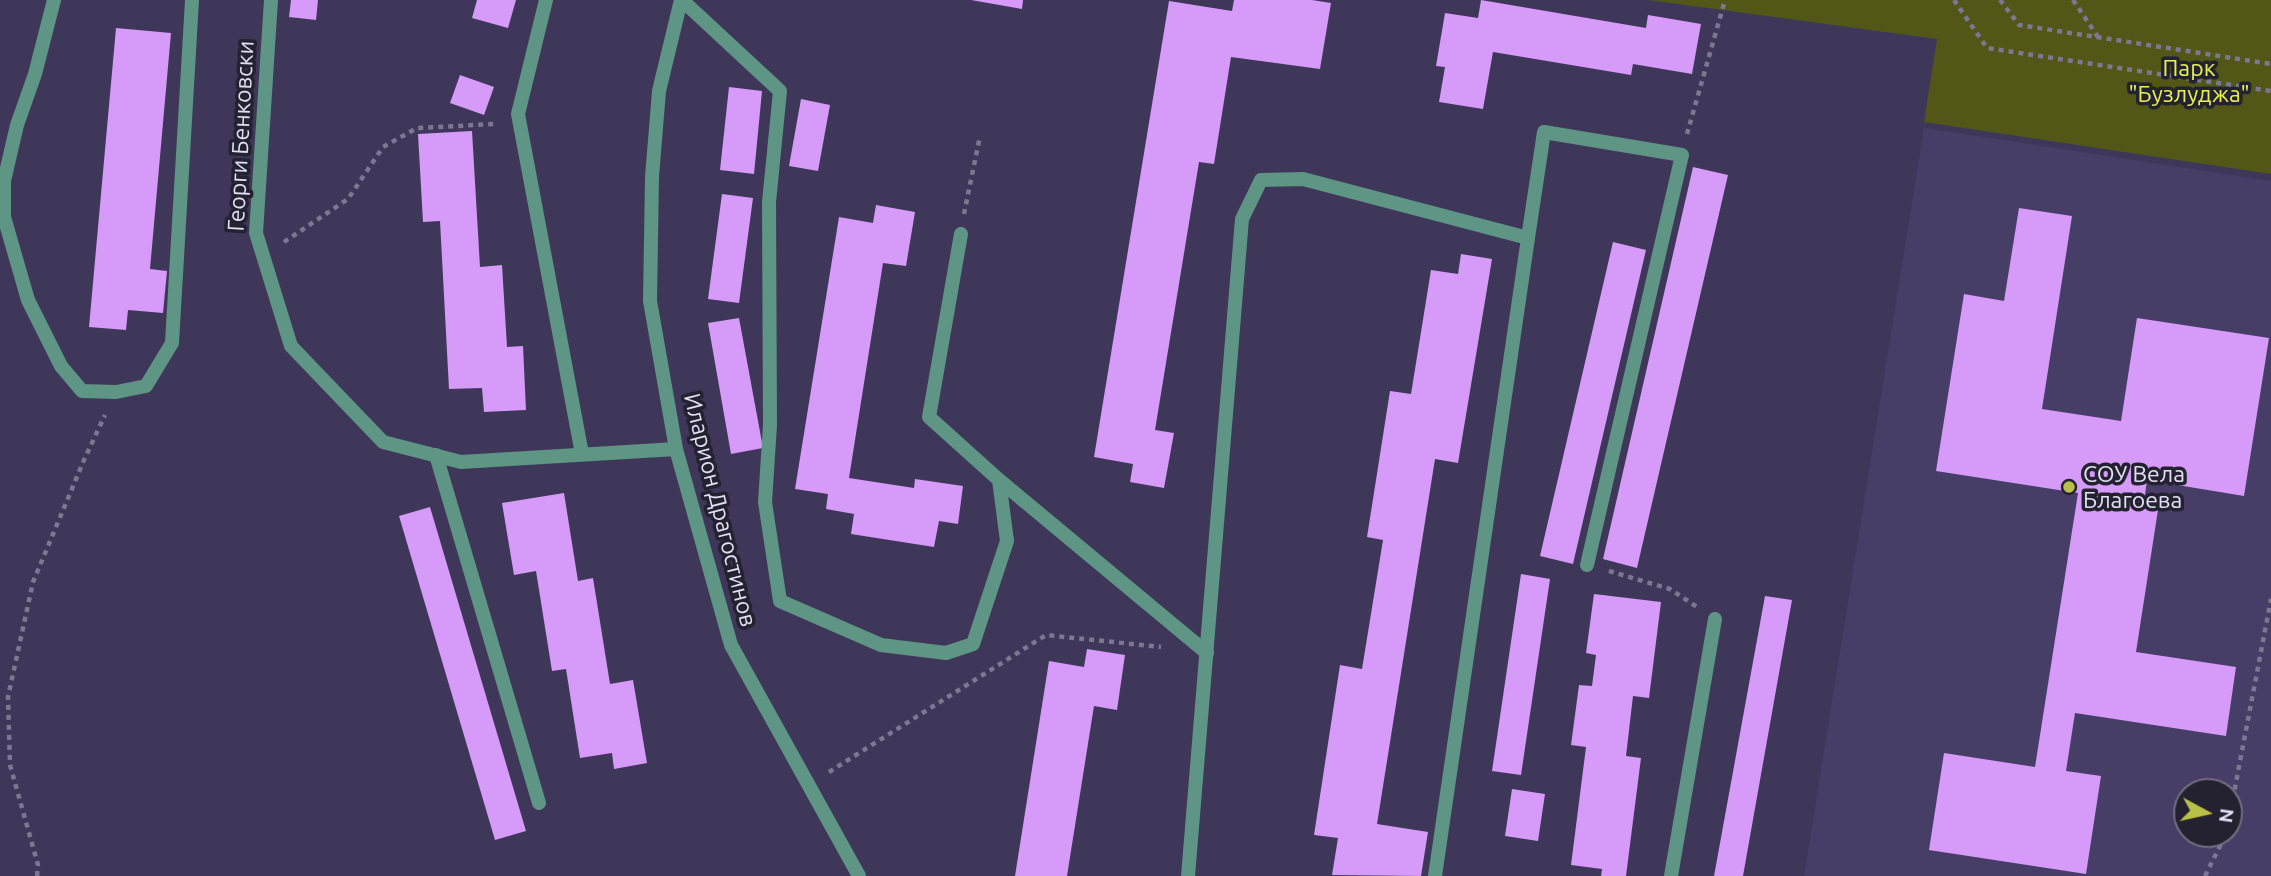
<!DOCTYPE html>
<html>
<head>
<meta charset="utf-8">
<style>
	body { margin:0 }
	#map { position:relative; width:2271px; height:876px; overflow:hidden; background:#3e3759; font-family:Ubuntu,sans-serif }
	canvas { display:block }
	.north { position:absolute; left:2173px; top:778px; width:70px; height:70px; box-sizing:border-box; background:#242231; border:2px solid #706e7f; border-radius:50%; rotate:98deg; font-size:19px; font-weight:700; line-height:28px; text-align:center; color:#e2dff4 }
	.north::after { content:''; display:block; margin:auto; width:24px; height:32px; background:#b9c046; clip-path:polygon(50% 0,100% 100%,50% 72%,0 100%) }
</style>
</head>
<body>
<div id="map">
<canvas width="2271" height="876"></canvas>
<div class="north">N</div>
</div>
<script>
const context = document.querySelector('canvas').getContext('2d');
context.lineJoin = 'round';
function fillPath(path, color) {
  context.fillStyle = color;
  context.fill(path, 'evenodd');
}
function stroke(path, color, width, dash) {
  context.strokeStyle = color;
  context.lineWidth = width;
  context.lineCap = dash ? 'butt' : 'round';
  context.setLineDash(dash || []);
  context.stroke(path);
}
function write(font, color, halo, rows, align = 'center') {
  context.font = font + ' Ubuntu,sans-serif';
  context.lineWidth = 7;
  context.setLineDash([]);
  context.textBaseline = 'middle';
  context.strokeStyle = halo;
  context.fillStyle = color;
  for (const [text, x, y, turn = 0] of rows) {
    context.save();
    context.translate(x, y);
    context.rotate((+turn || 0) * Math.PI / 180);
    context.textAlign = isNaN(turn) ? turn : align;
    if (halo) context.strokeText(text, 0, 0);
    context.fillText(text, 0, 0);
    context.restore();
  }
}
fillPath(new Path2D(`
	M1924 128 2271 181V876H1804ZM2187 792H2229V834H2187Z`), '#463e67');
fillPath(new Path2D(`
	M1648 0H2271V174L1924 122 1937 39Z`), '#525616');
fillPath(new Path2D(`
	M291 0H318L316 20 289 17Z
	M477 0H516L508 28 472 18Z
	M971 0H1023L1022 9Z
	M1234 0H1312L1331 3 1320 69 1231 57 1214 164 1199 162 1155 430 1174 433 1164 488 1130 482 1133 464 1094 457 1169 1 1232 11Z
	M1481 0 1646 28 1648 15 1701 24 1692 74 1633 64 1631 75 1493 52 1483 109 1439 102 1445 67 1436 66 1445 13 1478 18Z
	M116 28 171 33 150 269 167 271 163 313 128 310 126 330 89 327Z
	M460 75 494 87 484 115 450 103Z
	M729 87 762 91 754 174 720 170Z
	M801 99 830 105 818 171 789 166Z
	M472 131 480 267 502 265 507 347 523 346 526 410 484 412 482 388 449 389 440 221 423 222 418 134Z
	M1693 167 1728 175 1637 568 1603 559Z
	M722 194 753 198 739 303 708 299Z
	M876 205 915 212 906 266 883 263 849 478 914 488 915 479 963 486 958 524 939 521 934 547 851 534 854 514 826 509 828 494 795 489 839 217 873 223Z
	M2019 208 2072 216 2042 409 2121 421 2137 318 2269 338 2244 496 2147 480 2145 495 2160 497 2136 652 2236 667 2226 736 2075 713 2066 771 2101 776 2086 874 1929 850 1944 753 2035 767 2078 493 1936 471 1964 294 2004 301Z
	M1613 242 1646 250 1573 564 1540 556Z
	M1461 254 1492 259 1458 463 1435 459 1377 824 1428 832 1421 876 1332 875 1338 838 1314 835 1340 665 1362 669 1383 540 1367 537 1390 391 1411 394 1431 270 1458 274Z
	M739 318 763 448 731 454 708 323Z
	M564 493 578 581 593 578 610 684 633 680 647 763 614 769 612 753 580 758 566 669 552 671 536 571 514 575 502 503Z
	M430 507 526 831 495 840 399 516Z
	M1521 574 1550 579 1521 775 1492 771Z
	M1594 594 1661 602 1649 698 1633 696 1626 756 1641 758 1626 876H1601L1602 869 1571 865 1586 747 1571 745 1579 685 1592 686 1596 655 1586 653Z
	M1765 596 1792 600 1743 876H1714Z
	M1087 649 1125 655 1117 710 1094 706 1067 876H1015L1049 661 1084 667Z
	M1512 789 1545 794 1538 841 1505 836Z`), '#d69af8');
stroke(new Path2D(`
	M1954 0 1987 48 2271 91
	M2000 0 2019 25 2271 64
	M2073 0 2098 37
	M1687 134 1725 0
	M964 214 980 136
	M284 242 348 199 383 147 417 128 495 124
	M1609 571 1670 589 1697 607
	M829 772 1046 635 1161 647
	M2229 819 2271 599
	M37 876 38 865 10 765 8 697 33 582 84 460 105 415
	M2205 876 2226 834`), '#7d7794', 4.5, [5, 5]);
stroke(new Path2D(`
	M54 0 35 74 17 125 4 181V217L28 300 61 366 82 391 116 392 146 386 172 343 192 0
	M546 0 518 114 582 454
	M682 0 780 91 769 202 770 425 765 502 780 601 881 645 946 653 973 644 1007 541 999 480
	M961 234 929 417 999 480 1207 653
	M1528 238 1544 132 1682 155 1587 565
	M436 455 539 803
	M1671 876 1715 619`), '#5e9584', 14);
stroke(new Path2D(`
	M271 0 256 233 291 346 383 442 461 462 676 449
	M681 0 659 91 652 177 650 301 676 449 731 645 859 876
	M1188 876 1242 219 1261 180 1303 179 1528 238 1435 876`), '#5e9584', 14);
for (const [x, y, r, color] of [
	[2069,487,7,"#b9c046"]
]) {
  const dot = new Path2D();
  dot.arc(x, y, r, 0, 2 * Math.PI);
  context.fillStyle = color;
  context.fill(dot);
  stroke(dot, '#242231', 2.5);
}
write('23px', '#e6ef53', '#242231', [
	["Парк",2189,68],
	["\"Бузлуджа\"",2189,94]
]);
write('23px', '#e2dff4', '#242231', [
	["Георги Бенковски",241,136,-87],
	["Иларион Драгостинов",720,510,76]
]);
write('23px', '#e2dff4', '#242231', [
	["СОУ Вела",2083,474],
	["Благоева",2083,500]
], 'left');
</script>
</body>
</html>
